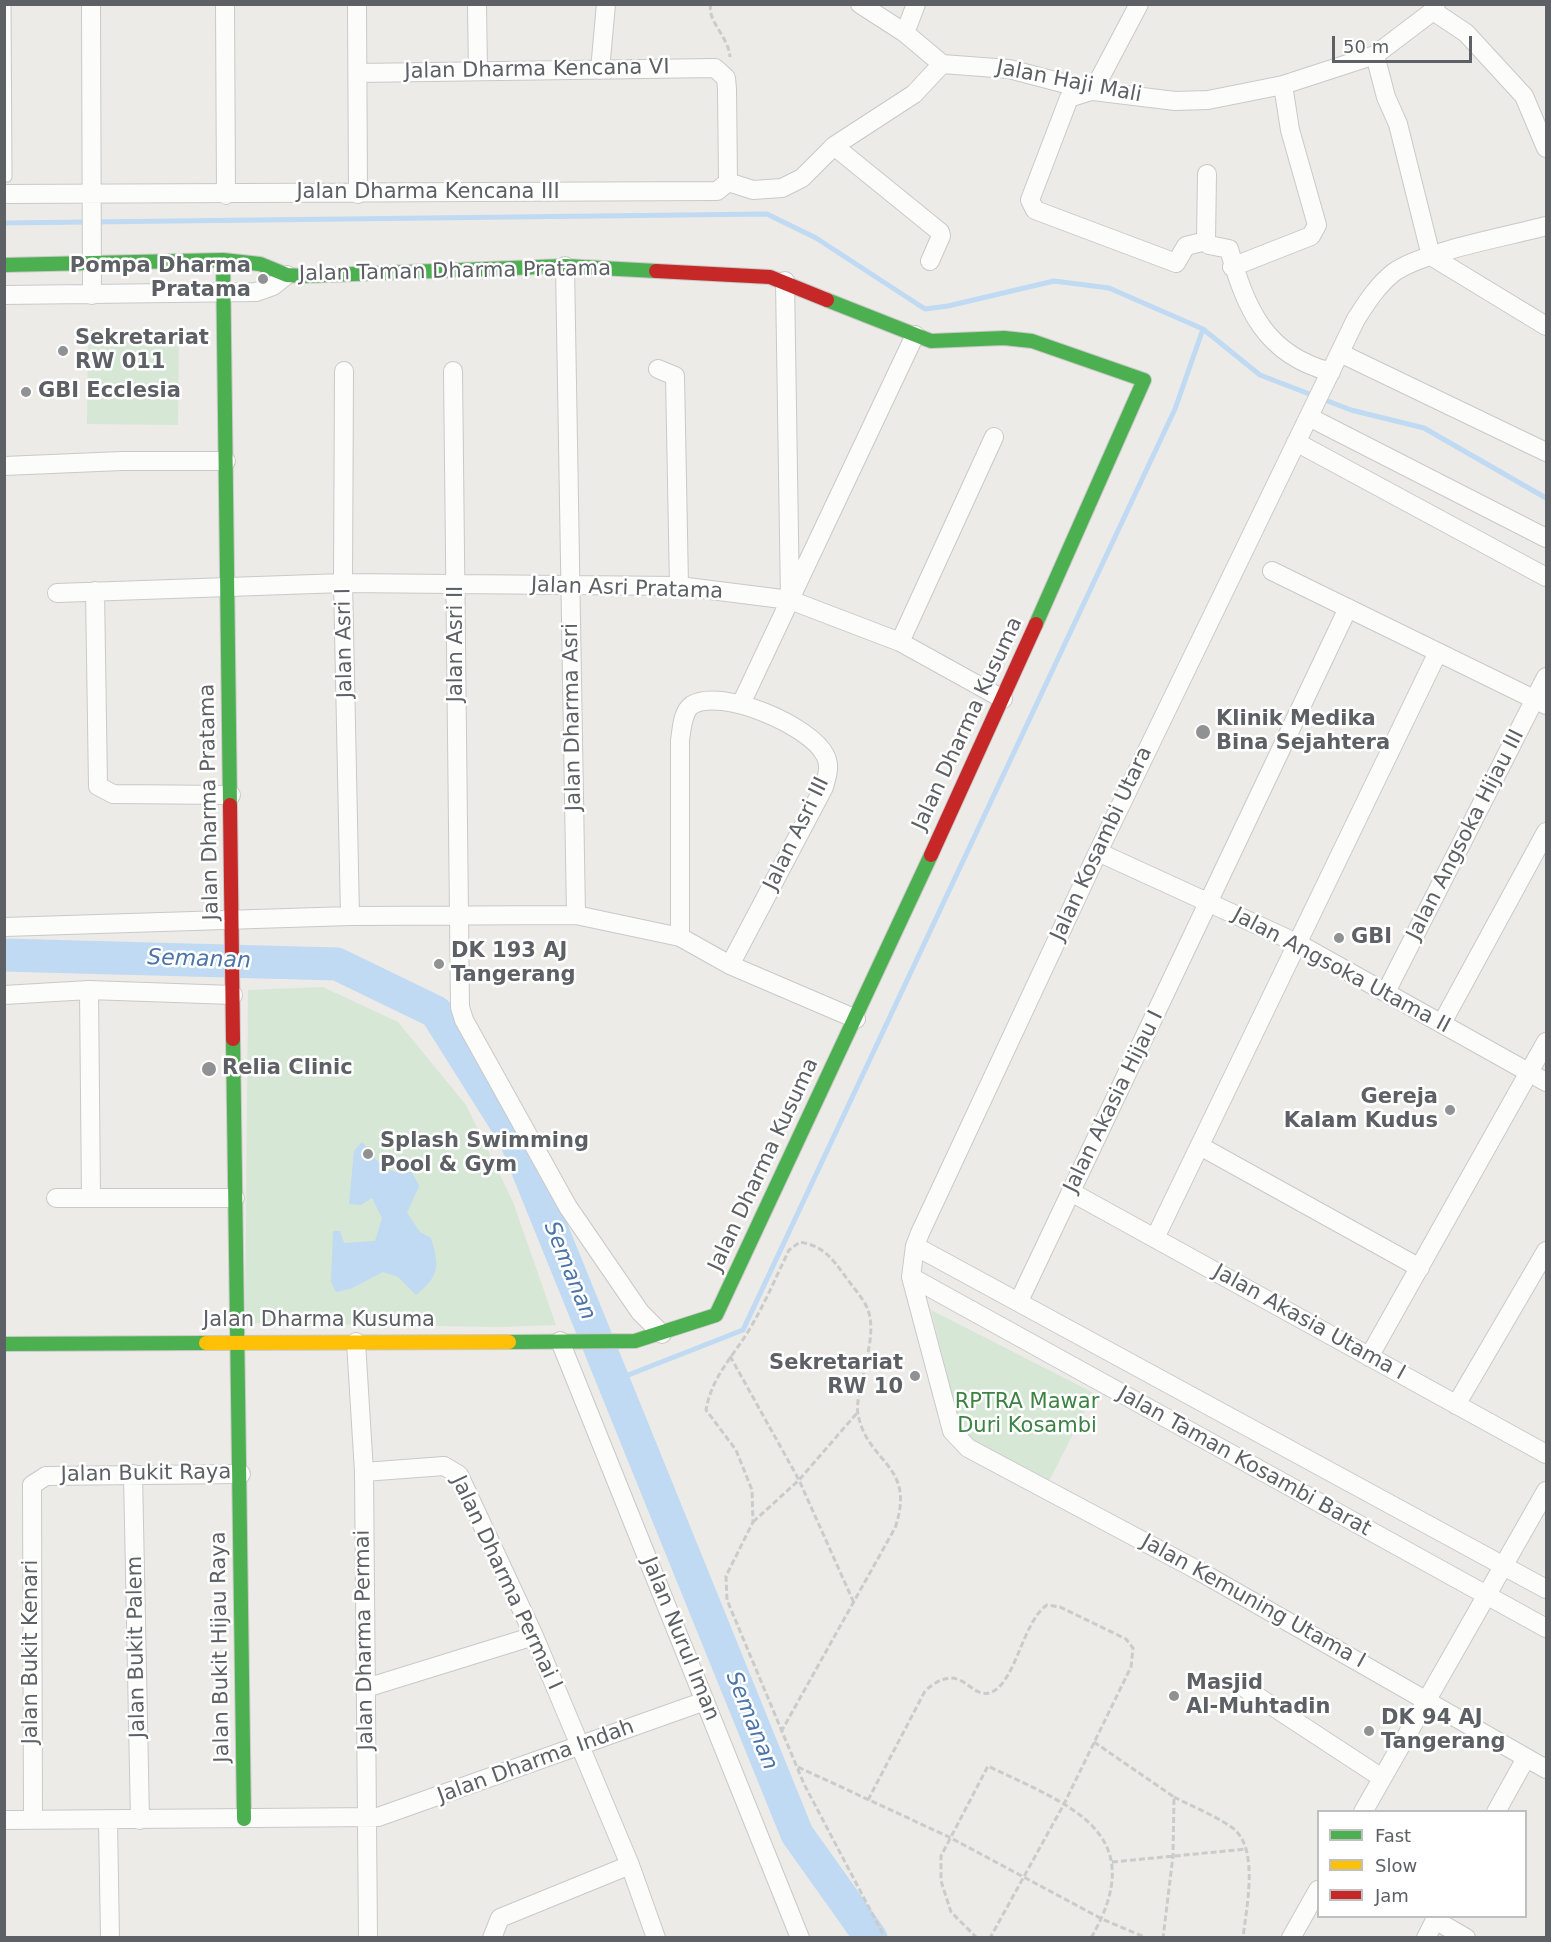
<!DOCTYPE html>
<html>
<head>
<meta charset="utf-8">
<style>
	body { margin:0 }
	#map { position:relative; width:1551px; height:1942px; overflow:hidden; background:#ecebe7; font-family:"DejaVu Sans",sans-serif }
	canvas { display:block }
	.frame { position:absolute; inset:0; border:6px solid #5d6064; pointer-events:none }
	.legend { position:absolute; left:1317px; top:1810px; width:210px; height:108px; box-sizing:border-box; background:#fff; border:2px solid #bebfc1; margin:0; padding:8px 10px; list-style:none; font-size:18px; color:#5d6064 }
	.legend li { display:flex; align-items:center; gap:12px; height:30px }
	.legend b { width:30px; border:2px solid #bebfc1 }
	.scale { position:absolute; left:1332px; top:36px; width:140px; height:27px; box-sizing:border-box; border:3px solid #5d6064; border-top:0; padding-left:8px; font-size:18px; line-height:21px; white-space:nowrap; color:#5d6064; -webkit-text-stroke:4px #fff; paint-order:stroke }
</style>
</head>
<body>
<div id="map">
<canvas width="1551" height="1942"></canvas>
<div class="frame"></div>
<ul class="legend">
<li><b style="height:8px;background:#4caf50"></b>Fast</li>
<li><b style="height:8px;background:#ffc107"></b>Slow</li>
<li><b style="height:8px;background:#c62828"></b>Jam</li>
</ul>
<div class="scale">50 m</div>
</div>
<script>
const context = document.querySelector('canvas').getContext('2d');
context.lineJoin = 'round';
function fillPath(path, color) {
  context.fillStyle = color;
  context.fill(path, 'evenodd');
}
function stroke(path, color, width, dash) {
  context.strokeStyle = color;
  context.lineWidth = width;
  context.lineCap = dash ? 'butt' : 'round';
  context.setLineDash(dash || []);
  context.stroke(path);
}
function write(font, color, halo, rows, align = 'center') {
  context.font = font + ' "DejaVu Sans",sans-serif';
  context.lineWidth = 5;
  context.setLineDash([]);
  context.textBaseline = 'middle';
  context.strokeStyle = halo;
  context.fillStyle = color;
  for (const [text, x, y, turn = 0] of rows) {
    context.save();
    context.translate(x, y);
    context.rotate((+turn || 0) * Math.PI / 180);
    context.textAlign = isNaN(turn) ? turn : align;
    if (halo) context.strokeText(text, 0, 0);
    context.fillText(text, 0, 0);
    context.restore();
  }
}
fillPath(new Path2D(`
	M88 330 179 331 178 425 87 424Z
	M323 987 398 1022 466 1105 513 1202 556 1325 501 1327 245 1323 248 990Z
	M931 1310 1094 1393 1048 1483 962 1436Z`), '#d6e7d5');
fillPath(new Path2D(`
	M362 1142C380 1162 381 1175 412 1172L419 1186 407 1213 420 1232 431 1238C440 1267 439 1276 416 1295L398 1277 383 1272 350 1289 336 1292 331 1282 333 1231H340L344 1243 375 1241 382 1218 372 1198 361 1205 349 1204 354 1151Z`), '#bfdaf2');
stroke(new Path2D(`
	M4 223 767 214 816 238 925 309 948 306 1054 281 1109 288 1203 329 1260 375 1351 410 1424 428 1546 498
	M613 1381 743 1330 1175 409 1203 329`), '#bfdaf2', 5);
stroke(new Path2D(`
	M4 955 337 964 436 1012 514 1136 797 1834 871 1938`), '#bfdaf2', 33);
const lane = new Path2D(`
	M4 177H7L6 4`);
const street = new Path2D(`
	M91 4 92 295
	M225 4 226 195
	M357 4 358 194
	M477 4 478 71
	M860 4 905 33 942 64 1009 69 1093 91 1175 101 1208 100 1283 85 1375 55 1433 11 1436 4
	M1433 11 1466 33 1524 96 1546 148
	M905 33 916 4
	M1375 55 1386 97 1398 124 1431 256 1546 326
	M600 70 606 4
	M1091 91 1069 98 1030 200 1035 210 1176 263 1186 246 1206 241
	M1093 91 1139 4
	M834 146 940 232 941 236 930 261
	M1207 174 1206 241 1209 245 1229 249C1246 309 1265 355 1331 372
	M728 182 753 190 782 188 802 178 834 146 914 94 942 64
	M4 194 717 191 728 182 727 89 726 78 715 68 358 73
	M1546 226C1510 236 1420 252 1393 273 1377 286 1367 302 1356 319L1098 852 920 1233 915 1246 911 1277 952 1431 968 1448 1199 1571 1546 1769
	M565 266 576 915
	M1232 267 1311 236 1317 225 1290 130 1283 85
	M4 295 256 292 273 286 287 275
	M1340 353 1546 452
	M658 369 675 376 679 586
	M344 371 343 583 350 916
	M453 371 460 1007 464 1020 568 1207 640 1312 662 1334
	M1309 417 1546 538
	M1296 442 1546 577
	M4 466 122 461H226
	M1272 571 1546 705
	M95 591 98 786 113 794 231 795
	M57 593 343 583 679 586 790 600 900 642 1003 699
	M792 595 915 335
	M900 642 994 437
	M741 704 790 600 785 281
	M1098 852 1299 944 1546 1082
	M4 927 350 916 576 915 680 937 730 965 856 1019
	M680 937V740C682 729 682 712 692 705 721 687 811 726 825 755 831 766 827 776 824 787L730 965
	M89 990 91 1198
	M1386 992 1546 677
	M4 995 89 990 233 995
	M1442 1023 1546 832
	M1200 1146 1420 1268
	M1071 1192 1546 1454
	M56 1198H235
	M1155 1238 1437 654
	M915 1246 1546 1589
	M911 1277 1546 1628
	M1019 1301 1348 608
	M560 1341 800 1938
	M356 1342 364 1472 368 1938
	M1369 1357 1546 1042
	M1456 1405 1546 1251
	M364 1472 444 1466 459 1475 534 1636 630 1865 656 1938
	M133 1474 140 1820
	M1240 1685 1382 1778
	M366 1688 534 1636
	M1363 1812 1546 1491
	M1496 1812 1526 1758
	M4 1820 378 1817 705 1701
	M33 1820 32 1485 46 1476 241 1474
	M108 1820 110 1938
	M1435 1920 1466 1938
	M492 1938 500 1918 630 1865
	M1291 1938 1318 1890
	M1426 1938 1437 1916`);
const fast = new Path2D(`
	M223 260 230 805
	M4 265 223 260 260 264 287 275 302 276 565 266 656 271
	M827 300 931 341 1004 338 1032 341 1144 380 1036 624
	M233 1039 244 1819
	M509 1342 635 1341 716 1315 931 855
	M4 1344 206 1343`);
const slow = new Path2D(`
	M206 1343 509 1342`);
const jam = new Path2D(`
	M656 271 770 277 827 300
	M230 805 233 1039
	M931 855 1036 624`);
stroke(lane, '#c9c9c9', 11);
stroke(street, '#c9c9c9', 20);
stroke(fast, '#c9c9c9', 16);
stroke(slow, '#c9c9c9', 16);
stroke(jam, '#c9c9c9', 16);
stroke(new Path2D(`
	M711 4C706 20 729 37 730 57
	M730 1356 799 1480 854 1603
	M753 1522 799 1480 857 1413
	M781 1732 895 1528C917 1464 867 1464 858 1414 856 1405 860 1392 862 1383 865 1361 876 1332 868 1310 864 1299 852 1286 845 1276 832 1258 823 1246 800 1242L789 1250C777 1275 766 1301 752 1325 735 1355 712 1375 706 1410L736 1450 752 1490 753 1522 726 1576 727 1600 804 1784 885 1938
	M1094 1742 1174 1797 1173 1856 1163 1938
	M798 1767 949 1837 1102 1919 1147 1938
	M1174 1797C1189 1805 1223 1819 1235 1830 1259 1852 1246 1909 1243 1938
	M868 1800 925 1691C963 1657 969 1702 992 1692 1016 1681 1023 1621 1047 1605L1060 1607 1126 1639 1133 1648 1131 1667 1064 1804 990 1938
	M1112 1862 1247 1849
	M977 1938 951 1912 941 1881V1856L988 1766C1068 1805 1153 1831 1091 1938`), '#c9ccca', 3, [6, 3]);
stroke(lane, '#fcfcfb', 9);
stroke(street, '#fcfcfb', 18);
stroke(fast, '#4caf50', 14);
stroke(slow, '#ffc107', 14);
stroke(jam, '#c62828', 14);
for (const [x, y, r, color] of [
	[263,279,6,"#8f9192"],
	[63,351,6,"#8f9192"],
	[26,392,6,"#8f9192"],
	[1203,732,8,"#8f9192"],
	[1339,938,6,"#8f9192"],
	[439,964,6,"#8f9192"],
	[209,1069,8,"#8f9192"],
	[1450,1110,6,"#8f9192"],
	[368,1154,6,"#8f9192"],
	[915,1376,6,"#8f9192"],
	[1174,1696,6,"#8f9192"],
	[1369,1731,6,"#8f9192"]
]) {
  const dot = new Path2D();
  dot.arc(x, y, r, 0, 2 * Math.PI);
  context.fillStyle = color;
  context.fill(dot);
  stroke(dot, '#fff', 2);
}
write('21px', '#5d6064', '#fff', [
	["Jalan Dharma Kencana VI",537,70,-1],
	["Jalan Haji Mali",1069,82,11],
	["Jalan Dharma Kencana III",428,193],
	["Jalan Taman Dharma Pratama",455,272,-1],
	["Jalan Asri Pratama",627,589,2],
	["Jalan Asri I",345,643,-91],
	["Jalan Asri II",457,644,-90],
	["Jalan Dharma Asri",573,717,-91],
	["Jalan Dharma Kusuma",968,724,-65],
	["Jalan Dharma Pratama",210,802,-91],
	["Jalan Asri III",797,834,-64],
	["Jalan Angsoka Hijau III",1466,835,-63],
	["Jalan Kosambi Utara",1102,844,-65],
	["Jalan Angsoka Utama II",1341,971,28],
	["Jalan Akasia Hijau I",1114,1102,-64],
	["Jalan Dharma Kusuma",764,1165,-65],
	["Jalan Dharma Kusuma",319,1321],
	["Jalan Akasia Utama I",1309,1323,29],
	["Jalan Taman Kosambi Barat",1244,1462,29],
	["Jalan Bukit Raya",146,1474,-1],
	["Jalan Dharma Permai I",506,1583,65],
	["Jalan Kemuning Utama I",1253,1602,29],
	["Jalan Nurul Iman",680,1639,68],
	["Jalan Dharma Permai",365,1640,-91],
	["Jalan Bukit Palem",137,1647,-91],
	["Jalan Bukit Hijau Raya",221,1647,-91],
	["Jalan Bukit Kenari",32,1652,-90],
	["Jalan Dharma Indah",536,1762,-20]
]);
write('bold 21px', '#5d6064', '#fff', [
	["Pompa Dharma",251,267,"right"],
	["Pratama",251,291,"right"],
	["Sekretariat",75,339],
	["RW 011",75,363],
	["GBI Ecclesia",38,392],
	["Klinik Medika",1216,720],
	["Bina Sejahtera",1216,744],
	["GBI",1351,938],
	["DK 193 AJ",451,952],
	["Tangerang",451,976],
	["Relia Clinic",222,1069],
	["Gereja",1438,1098,"right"],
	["Kalam Kudus",1438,1122,"right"],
	["Splash Swimming",380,1142],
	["Pool & Gym",380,1166],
	["Sekretariat",903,1364,"right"],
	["RW 10",903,1388,"right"],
	["Masjid",1186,1684],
	["Al-Muhtadin",1186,1708],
	["DK 94 AJ",1381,1719],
	["Tangerang",1381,1743]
], 'left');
write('21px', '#3e8244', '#fff', [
	["RPTRA Mawar",1027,1403],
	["Duri Kosambi",1027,1427]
]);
write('italic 22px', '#4b74a7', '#fff', [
	["Semanan",199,960,2],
	["Semanan",569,1271,68],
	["Semanan",751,1721,68]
]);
</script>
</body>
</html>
